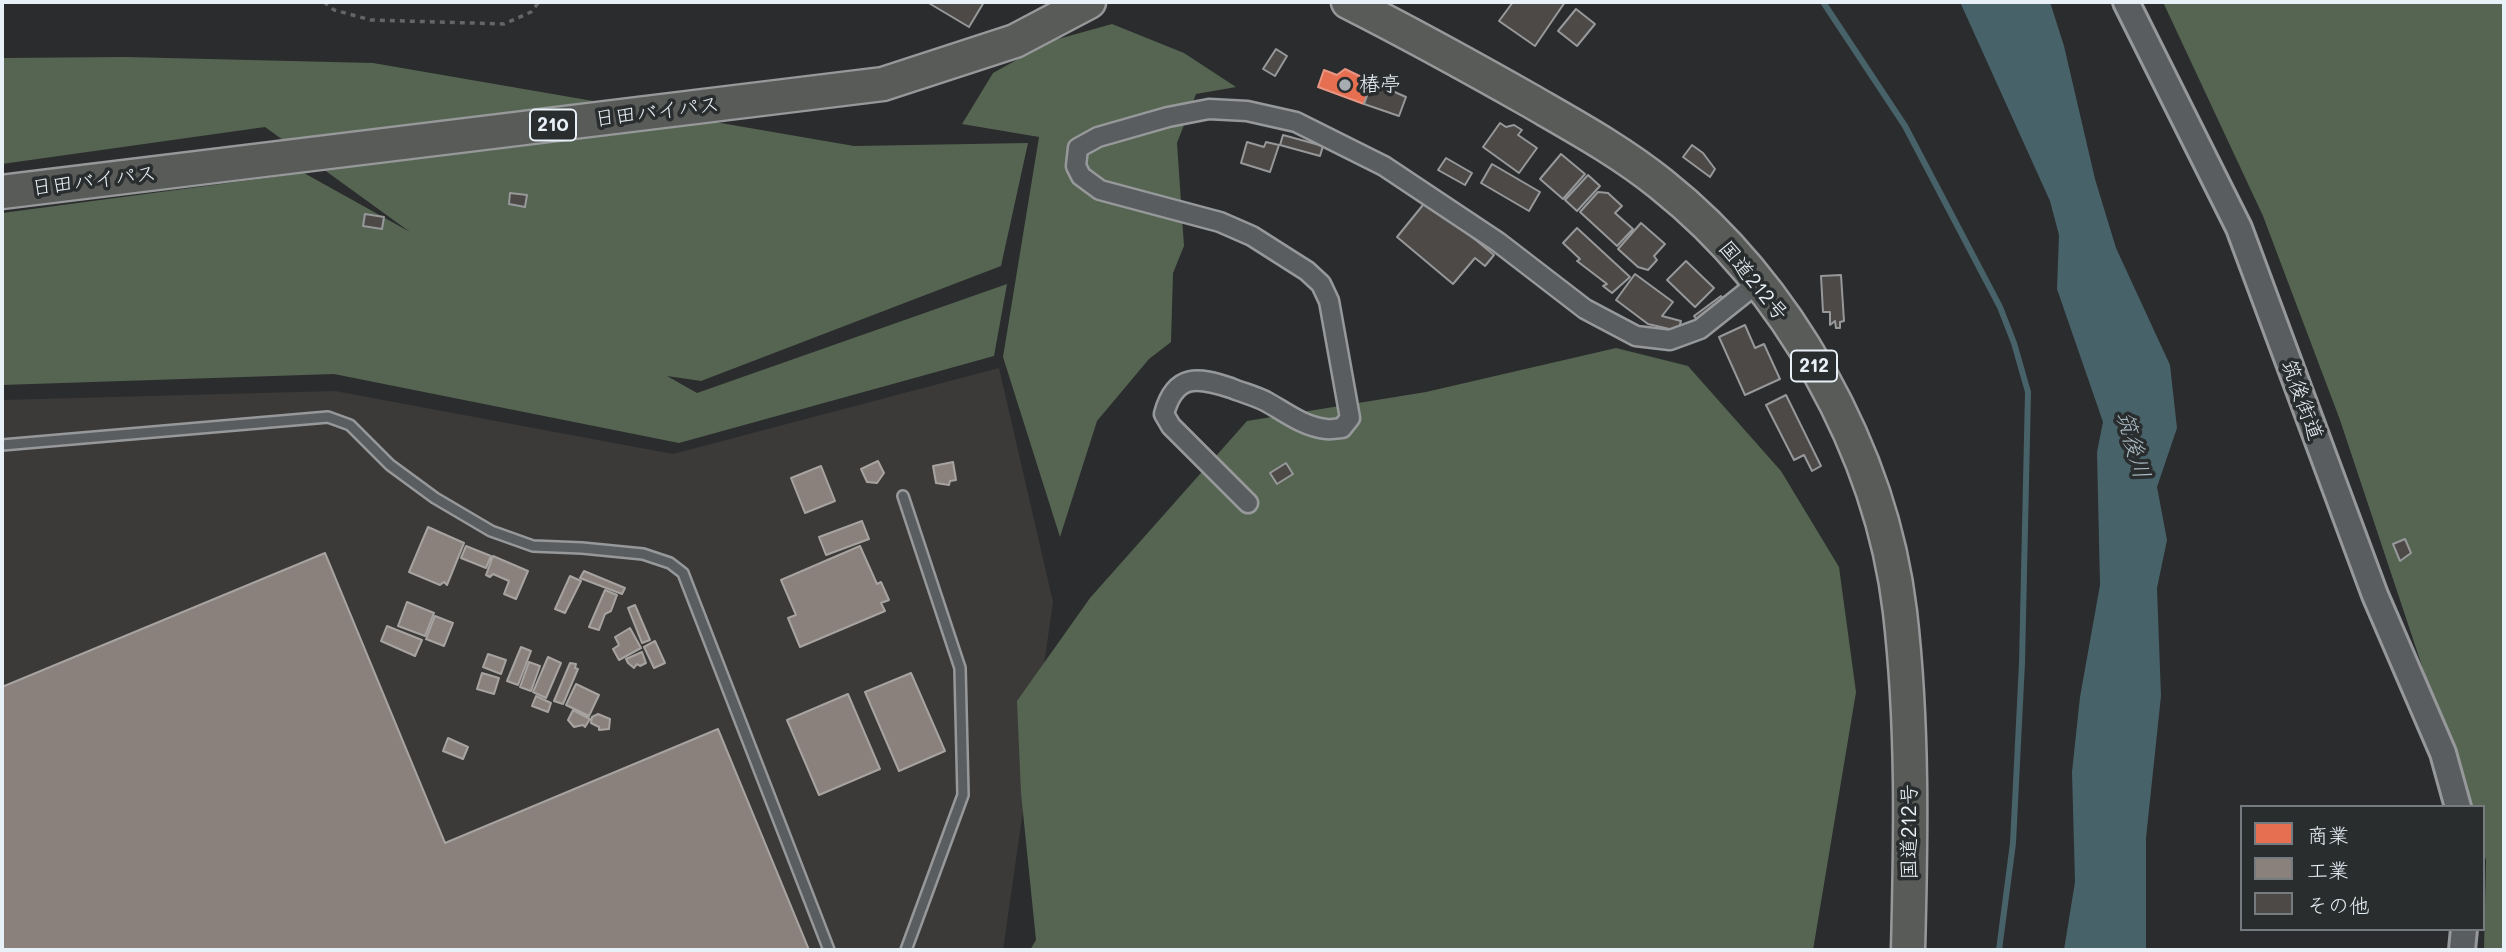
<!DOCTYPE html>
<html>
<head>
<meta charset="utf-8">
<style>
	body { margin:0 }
	#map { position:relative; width:2506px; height:952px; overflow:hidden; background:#2b2c2d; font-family:Mali,"Klee One",sans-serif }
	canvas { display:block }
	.frame { position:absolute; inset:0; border:4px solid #e8f1f8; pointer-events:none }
	.legend { position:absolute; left:2240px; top:805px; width:245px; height:126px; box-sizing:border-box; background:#2a2d2e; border:2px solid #767b7f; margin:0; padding:9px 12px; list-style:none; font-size:21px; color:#e8f1f8 }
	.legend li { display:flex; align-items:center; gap:14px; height:35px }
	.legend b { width:35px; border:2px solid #767b7f }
</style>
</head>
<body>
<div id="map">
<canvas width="2506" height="952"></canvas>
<div class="frame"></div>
<ul class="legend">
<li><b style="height:19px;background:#e76f51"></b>商業</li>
<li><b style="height:19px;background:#8a817c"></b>工業</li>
<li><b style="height:19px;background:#4c4947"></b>その他</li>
</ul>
</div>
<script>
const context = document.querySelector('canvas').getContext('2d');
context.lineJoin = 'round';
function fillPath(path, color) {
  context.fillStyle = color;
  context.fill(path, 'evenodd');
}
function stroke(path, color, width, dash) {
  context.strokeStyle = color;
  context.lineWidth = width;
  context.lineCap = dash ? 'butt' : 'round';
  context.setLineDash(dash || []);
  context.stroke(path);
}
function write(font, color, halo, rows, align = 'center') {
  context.font = font + ' Mali,"Klee One",sans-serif';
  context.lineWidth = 7;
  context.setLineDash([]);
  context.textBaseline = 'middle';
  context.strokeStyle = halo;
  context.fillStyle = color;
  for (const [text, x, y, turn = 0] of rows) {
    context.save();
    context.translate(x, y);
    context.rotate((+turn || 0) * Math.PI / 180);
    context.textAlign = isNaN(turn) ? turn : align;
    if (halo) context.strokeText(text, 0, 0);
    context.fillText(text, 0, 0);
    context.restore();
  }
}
fillPath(new Path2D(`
	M999 368 1053 602 1003 950H2V400L335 391 673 454Z`), '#3c3a38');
fillPath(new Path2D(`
	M2163 2H2504V950H2484L2486 860 2483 851V807H2469L2340 420 2263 216Z
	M1112 24 1184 53 1236 87 1196 94 1177 143 1184 246 1173 273 1171 342 1149 359 1097 421 1060 537 1003 357 1039 137 962 124 993 73 1051 41Z
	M126 57 373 63 854 146 1028 143 1001 266 701 381 667 376 697 393 1007 284 994 356 679 443 334 374 2 385V213L304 173 410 232 265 127 2 164V58Z
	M1616 348 1688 366 1781 471 1839 567 1856 692 1813 950H1030L1036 940 1021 793 1017 701 1090 598 1247 421 1426 392Z`), '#556552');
fillPath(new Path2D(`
	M1960 2H2050L2064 46 2095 179 2116 248 2170 365 2177 428 2157 487 2167 540 2157 588 2161 696 2146 838V950H2064L2075 882 2072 772 2080 697 2100 585 2097 452 2103 422 2057 289 2059 235 2050 201Z`), '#48626a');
const shops = new Path2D(`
	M1345 69 1372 82 1364 104 1318 87 1324 70 1337 75Z`);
fillPath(shops, '#e76f51');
stroke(shops, '#e79683', 2);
const industry = new Path2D(`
	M878 461 884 473 877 483 867 482 861 469Z
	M953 462 956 480 950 481 949 485 936 483 933 466Z
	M821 466 835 501 805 513 791 478Z
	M862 521 869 539 826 555 819 537Z
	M428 527 464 543 447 585 444 582 440 585 409 572Z
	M466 546 491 556 486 568 461 558Z
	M860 546 877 584 881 582 889 600 881 603 885 611 800 647 788 618 796 615 781 580Z
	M325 553 445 843 718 729 809 950H2V687Z
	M493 556 528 571 516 599 504 594 509 581 493 574 490 577 486 575Z
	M584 571 625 588 622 594 580 578Z
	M570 576 581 581 565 613 555 609Z
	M605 590 617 595 611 611 605 614 599 630 589 627Z
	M407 602 434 613 425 636 398 626Z
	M635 605 650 640 642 643 628 608Z
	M435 616 453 623 444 646 426 639Z
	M387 626 422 640 415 656 381 641Z
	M630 628 641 648 619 660 613 649 619 645 615 637Z
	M655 641 665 663 654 668 644 647Z
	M521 647 531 651 518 685 507 681Z
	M642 652 646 663 640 666 637 664 634 668 628 663 626 659Z
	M488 654 506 660 501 674 483 667Z
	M548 657 561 663 546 698 533 692Z
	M529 662 540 666 531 691 520 687Z
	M570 663 576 664 575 668 578 669 563 704 554 701Z
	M482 673 499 678 494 694 477 689Z
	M911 673 945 751 899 771 865 692Z
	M576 684 599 695 589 716 566 705Z
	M848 694 880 769 819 795 787 720Z
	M536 696 551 703 548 712 532 706Z
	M573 710 590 719 585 727 583 725 574 727 568 720Z
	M598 714 610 719 609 729 599 730V727L591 723 592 717Z
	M448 738 468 747 463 759 443 751Z`);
fillPath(industry, '#8a817c');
stroke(industry, '#a6a3a1', 2);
stroke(new Path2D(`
	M1823 2 1905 126 2000 307 2014 343 2028 392 2022 663 2013 843 1999 950`), '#48626a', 6);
const building = new Path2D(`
	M927 2H984L969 27Z
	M1513 2H1565L1535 46 1499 21Z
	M1576 9 1595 24 1577 46 1558 31Z
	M1276 49 1287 56 1275 76 1263 69Z
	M1372 82 1406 97 1399 116 1364 104Z
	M1500 123 1506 127 1514 125 1522 130 1518 135 1537 148 1519 173 1483 147Z
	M1283 135 1323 146 1320 156 1280 145Z
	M1247 142 1264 147 1266 142 1279 145 1270 172 1241 163Z
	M1692 145 1703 153 1715 169 1710 177 1683 157Z
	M1561 154 1585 174 1563 199 1540 179Z
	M1446 158 1472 173 1465 185 1438 170Z
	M1492 164 1540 192 1529 211 1481 183Z
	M1588 175 1600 186 1577 211 1565 200Z
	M1598 192 1608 193 1622 206 1615 213 1633 229 1617 246 1580 212Z
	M510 193 527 195 525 207 509 204Z
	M1427 200 1494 255 1485 266 1475 258 1453 284 1397 237Z
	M365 214 384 217 382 229 363 226Z
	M1641 223 1665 244 1654 256 1657 260 1648 270 1638 267 1618 249Z
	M1577 228 1630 277 1612 293 1603 286 1607 284 1577 261 1580 259 1563 243Z
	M1686 261 1714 288 1695 307 1667 280Z
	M1635 274 1673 302 1662 316 1681 321 1678 331 1648 324 1616 300Z
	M1841 275 1844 321 1840 322V328H1836L1835 321 1830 325V312H1823L1821 276Z
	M1721 296 1731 310 1700 324 1694 316Z
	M1745 325 1755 348 1764 344 1780 379 1745 395 1719 337Z
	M1786 395 1821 466 1812 471 1804 455 1794 460 1766 405Z
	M1286 463 1293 474 1277 484 1270 473Z
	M2405 539 2411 553 2400 561 2393 544Z`);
fillPath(building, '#4c4947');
stroke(building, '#96989a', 2);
const lane = new Path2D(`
	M2 445 328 417 350 425 390 465 435 498 491 531 533 546 582 548 643 554 670 563 683 573 829 950
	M903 496 960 668 963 795 906 950`);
const street = new Path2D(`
	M1248 503 1171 426 1164 414C1175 373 1198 377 1231 388 1243 393 1256 396 1267 402 1285 412 1304 427 1326 429 1331 430 1337 428 1342 428L1350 418 1329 301 1321 284 1307 271 1252 236 1220 222 1100 190 1081 176 1076 166 1078 148 1098 137 1168 117 1209 109 1247 111 1296 122 1384 166 1498 242 1585 309 1636 336 1670 340 1700 329 1759 282`);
const secondary = new Path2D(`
	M2126 2 2239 228 2375 595 2443 753 2458 807
	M2462 950 2464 929`);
const highway = new Path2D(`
	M1348 2C1409 33 1469 66 1529 100 1574 126 1620 151 1661 184 1788 285 1881 451 1900 612 1913 724 1911 838 1908 950
	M2 192 883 84 1015 41 1089 2`);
stroke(lane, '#96989a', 14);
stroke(street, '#96989a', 23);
stroke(secondary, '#96989a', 30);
stroke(highway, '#96989a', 37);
stroke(new Path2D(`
	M324 2 334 10 371 20 504 24 531 12 539 2`), '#636566', 3.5, [5, 5]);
stroke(lane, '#5a5d60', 9);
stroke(street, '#5a5d60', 18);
stroke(secondary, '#5a5d60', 24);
stroke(highway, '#595b59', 32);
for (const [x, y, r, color] of [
	[1345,85,7,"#a6acb1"]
]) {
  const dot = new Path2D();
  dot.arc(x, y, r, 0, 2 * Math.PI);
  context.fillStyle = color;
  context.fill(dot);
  stroke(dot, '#2a2d2e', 2.5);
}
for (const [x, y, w] of [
	[553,125,46],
	[1814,366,46]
]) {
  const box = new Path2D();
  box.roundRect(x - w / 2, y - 15.5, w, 31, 5);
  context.fillStyle = '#2a2d2e';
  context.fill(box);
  stroke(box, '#e8f1f8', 2);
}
write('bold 19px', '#e8f1f8', null, [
	["210",553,125],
	["212",1814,366]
]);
write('21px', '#e8f1f8', '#2a2d2e', [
	["椿亭",1359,85]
], 'left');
write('21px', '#e8f1f8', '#2a2d2e', [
	["日田バイパス",657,112,-7],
	["日田バイパス",94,181,-7],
	["国道212号",1753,281,51],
	["筑後街道",2302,400,70],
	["国道212号",1910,832,-90]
]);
write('italic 23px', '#a9bac2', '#2a2d2e', [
	["筑後川",2133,445,74]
]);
</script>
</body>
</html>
